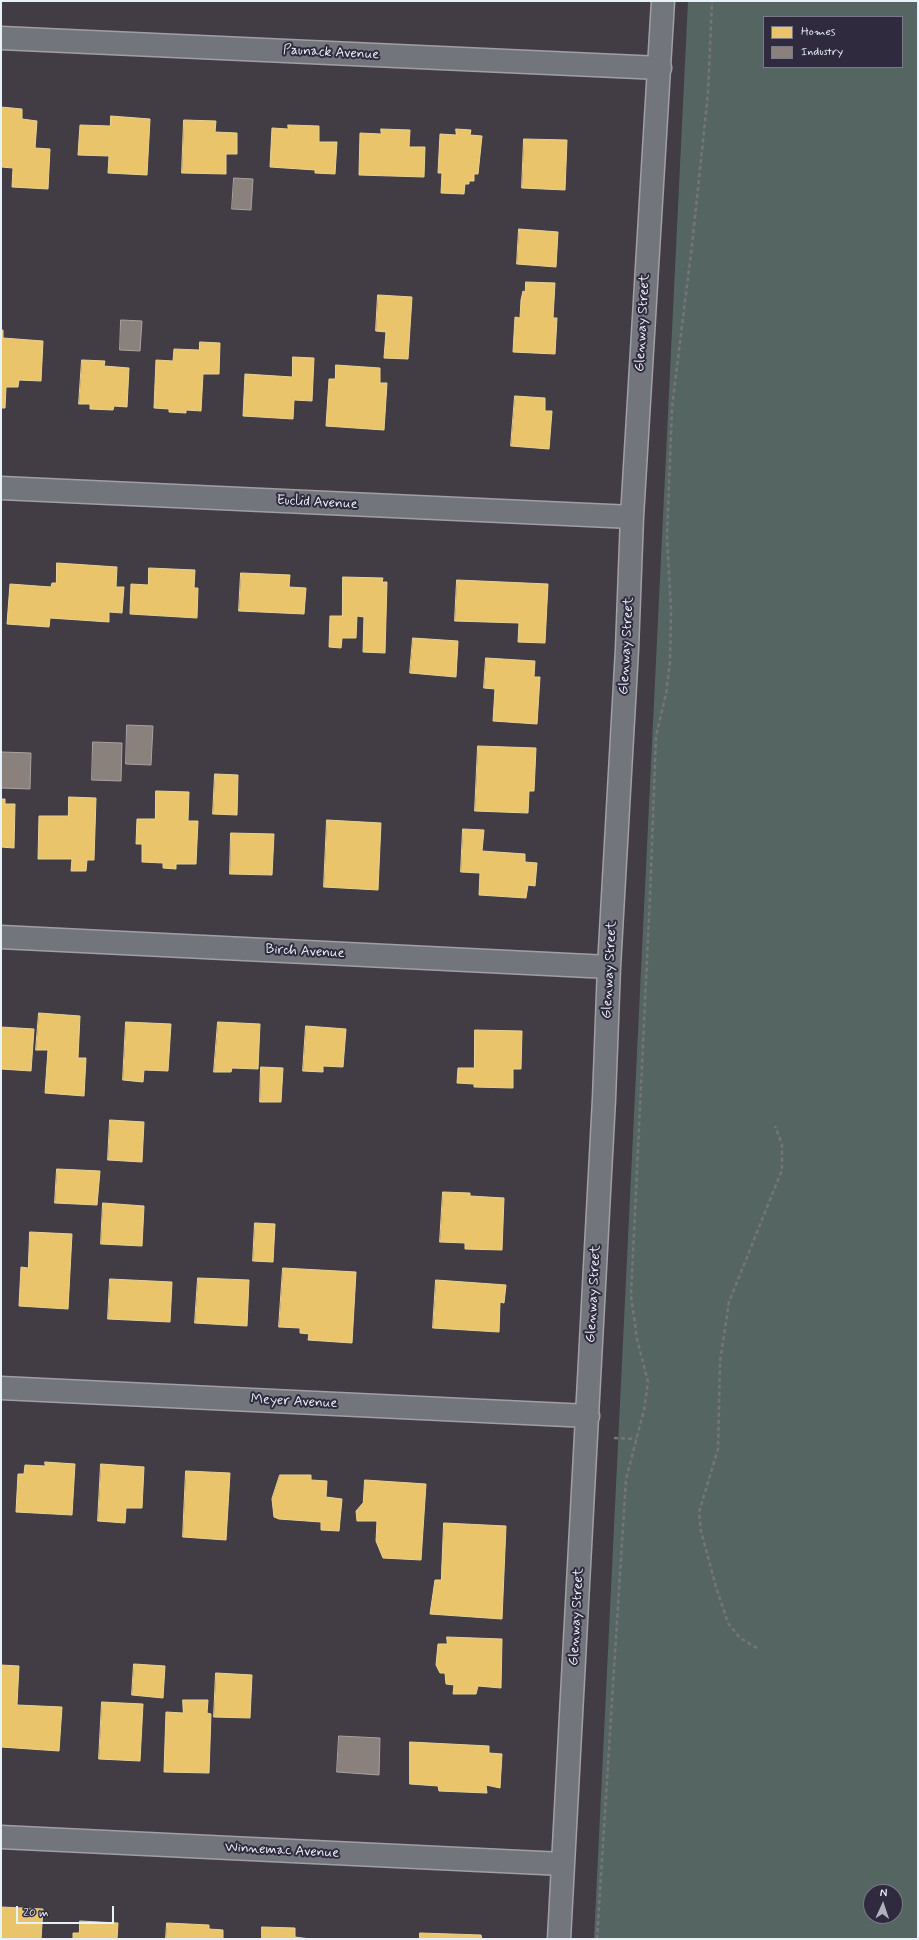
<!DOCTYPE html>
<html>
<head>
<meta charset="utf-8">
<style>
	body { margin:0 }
	#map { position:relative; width:919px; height:1940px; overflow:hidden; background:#423d44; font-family:Mynerve,sans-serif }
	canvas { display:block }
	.frame { position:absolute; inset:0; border:2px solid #e8f1f8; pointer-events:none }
	.legend { position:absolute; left:763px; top:16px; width:140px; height:52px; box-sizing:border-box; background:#2f2a3d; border:1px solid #797a88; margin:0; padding:5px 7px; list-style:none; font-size:12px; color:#e8f1f8 }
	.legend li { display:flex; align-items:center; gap:8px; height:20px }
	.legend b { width:20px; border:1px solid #797a88 }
	.north { position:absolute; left:863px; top:1884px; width:40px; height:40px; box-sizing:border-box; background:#2f2a3d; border:1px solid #797a88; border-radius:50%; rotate:3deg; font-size:11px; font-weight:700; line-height:16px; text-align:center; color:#e8f1f8 }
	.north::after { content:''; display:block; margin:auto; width:14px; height:18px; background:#aeb2b9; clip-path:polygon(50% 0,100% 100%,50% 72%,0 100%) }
	.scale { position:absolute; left:16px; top:1906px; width:98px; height:18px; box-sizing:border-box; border:2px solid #e8f1f8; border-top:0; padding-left:5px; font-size:12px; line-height:14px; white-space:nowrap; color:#e8f1f8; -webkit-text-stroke:3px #2f2a3d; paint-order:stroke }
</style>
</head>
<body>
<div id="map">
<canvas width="919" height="1940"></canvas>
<div class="frame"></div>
<ul class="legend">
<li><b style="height:11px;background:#e9c46a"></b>Homes</li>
<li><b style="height:11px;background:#8a817c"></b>Industry</li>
</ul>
<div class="north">N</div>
<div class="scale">20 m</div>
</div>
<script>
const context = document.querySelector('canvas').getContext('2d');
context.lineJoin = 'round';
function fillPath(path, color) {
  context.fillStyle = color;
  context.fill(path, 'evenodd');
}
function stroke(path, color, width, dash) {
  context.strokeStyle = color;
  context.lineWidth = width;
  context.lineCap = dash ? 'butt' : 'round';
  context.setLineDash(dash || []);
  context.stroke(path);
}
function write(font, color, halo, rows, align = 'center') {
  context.font = font + ' Mynerve,sans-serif';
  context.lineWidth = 4;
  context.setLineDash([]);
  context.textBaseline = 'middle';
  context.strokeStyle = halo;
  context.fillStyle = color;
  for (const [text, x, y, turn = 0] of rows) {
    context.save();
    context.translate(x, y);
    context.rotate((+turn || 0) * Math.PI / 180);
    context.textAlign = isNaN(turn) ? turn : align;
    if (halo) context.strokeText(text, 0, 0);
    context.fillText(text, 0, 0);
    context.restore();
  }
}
fillPath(new Path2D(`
	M688 1H918V1939H594ZM764 17H902V67H764ZM871 1892H895V1916H871Z`), '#556662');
const homes = new Path2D(`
	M1 107 22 109V119L37 121 35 148 50 149 48 189 12 187 13 168 1 167Z
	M111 116 150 119 147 175 108 173 109 156 78 155 80 125 110 126Z
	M184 120 216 121 215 132 237 133V154H226V174L182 173Z
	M288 125 319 126V142H337L335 174 315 173V170L270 167 272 128 288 129Z
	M381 129 410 130 409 147H425L424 177 359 175 360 133 381 134Z
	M456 129 471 130 470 135 482 136 478 174H474V181H469V184H465L464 194 441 193 442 173H438L440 134 456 135Z
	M524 139 567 140 565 190 522 188Z
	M519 229 558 232 556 267 517 264Z
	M526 282 555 283 553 318H557L555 354 513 352 515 317 520 318 521 300 523 291 525 292Z
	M378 295 412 297 408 359 384 358 386 332 376 331Z
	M1 330H3V338L43 341 41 381 19 380 18 387H6L5 408H1Z
	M200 342 220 343 219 374H203L201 411 186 410V413L169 412V409L154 408 156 360 173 361 174 349 199 350Z
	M293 357 314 358 312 401 294 400 293 419 243 416 245 374 292 377Z
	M82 360 105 361 104 366 129 368 127 407 114 406 113 410 90 409V404H79Z
	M336 365 380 368V383H387L384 430 326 426 329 379H335Z
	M515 396 545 398V411H552L549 449 511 446Z
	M57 563 117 567 116 587H124L122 613 109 612V622L50 618 49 627 7 624 10 584 51 587 52 583H56Z
	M149 568 195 570 194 588H198L197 618 130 614 131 584 148 585Z
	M241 573 290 575 289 587 306 588 304 614 239 611Z
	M343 577 383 578 382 582H387L385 653 363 652 364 617 357 616 356 638H342L341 648 329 647 330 616H342Z
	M457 580 548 584 545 643 518 642 519 623 455 621Z
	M413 638 458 641 456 677 410 673Z
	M486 658 535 661 534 677H540L537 724 493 721 495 689 484 688Z
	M478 746 536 748 534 791H529L528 813 475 811Z
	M215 774 238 775 237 815 213 814Z
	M156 791 189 792 188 821H198L196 864H176V869L163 868V863L142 862V844H136L137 819H155Z
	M69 797 96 798 94 860H87L86 871H71L72 859H38L39 816H68Z
	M1 799H5V804H15L14 848 1 847Z
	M327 820 381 823 378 890 324 887Z
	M463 829 484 830 482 851 525 854V862L537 863 535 886 528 885 526 898 479 895 480 873 461 872Z
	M231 833 274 834 272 875 230 874Z
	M39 1013 80 1016 78 1058H86L84 1096 45 1093 48 1050H36Z
	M126 1022 171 1024 168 1071 144 1070 143 1082 123 1080Z
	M218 1022 260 1024 258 1069 232 1068 231 1072H214Z
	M306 1026 346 1029 343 1067 323 1066V1072L303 1071Z
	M1 1027 34 1029 31 1071 1 1069Z
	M475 1030 522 1031 521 1069H513V1088L474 1087V1084L457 1083 458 1068H474Z
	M261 1067 283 1068 281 1102H260Z
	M110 1120 144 1122 142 1162 108 1160Z
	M57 1169 100 1171 97 1205 55 1203Z
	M443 1192 470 1193V1196L504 1198 502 1250 465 1249V1243L440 1242Z
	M103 1203 144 1206 142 1246 101 1244Z
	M255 1223 275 1224 273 1262 253 1261Z
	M30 1232 72 1234 68 1309 19 1306 21 1267 28 1268Z
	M283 1268 356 1272 352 1343 308 1340 309 1334 300 1333V1328L279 1327Z
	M198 1278 249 1280 247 1326 195 1323Z
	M110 1279 172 1282 170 1322 108 1319Z
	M436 1280 506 1285 504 1303 500 1302 499 1332 433 1328Z
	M45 1462 75 1464 72 1515 16 1512 18 1474H24L25 1465 45 1466Z
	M101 1464 144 1467 142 1508H126L125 1523 98 1521Z
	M186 1471 230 1473 226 1540 183 1537Z
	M280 1475H311V1480L327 1481 326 1497 342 1499 339 1531 321 1530V1522L279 1519 274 1517 272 1499Z
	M365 1480 426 1484 421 1560 383 1558 376 1541 377 1521H357L356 1511 363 1503Z
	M444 1523 506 1526 502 1619 430 1614 435 1580H441Z
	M447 1637 502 1639 501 1688 478 1686 476 1694H453L454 1685 446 1684 445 1673H440L436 1665 438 1644H447Z
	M134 1664 165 1666 163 1698 132 1695Z
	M1 1665 19 1666 17 1705 62 1707 59 1751 1 1747Z
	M216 1673 252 1675 250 1718 214 1717Z
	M183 1700H208L207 1713 211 1714 209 1773 164 1772 166 1712 183 1713Z
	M102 1702 143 1704 140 1761 99 1759Z
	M410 1742 489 1746V1753L502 1754 500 1788 486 1785 487 1793 439 1791 438 1786 410 1784Z
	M1 1907 43 1909 41 1939H1Z
	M80 1921 118 1923 117 1939H73V1933H79Z
	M167 1923 209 1925V1929L223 1930V1939H166Z
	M262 1927 295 1928V1937L310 1939H262Z
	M420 1933 481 1935 482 1939H420Z`);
fillPath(homes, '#e9c46a');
stroke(homes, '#e9d295', 1);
const industry = new Path2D(`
	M234 178 253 179 251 210 232 209Z
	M121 320 142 321 140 351 120 350Z
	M127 725 153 726 151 765 126 764Z
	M93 742 122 743 121 781 92 780Z
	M2 752 31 753 30 789 1 788Z
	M339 1736 380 1738 379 1775 337 1772Z`);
fillPath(industry, '#8a817c');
stroke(industry, '#a6a3a1', 1);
const minor = new Path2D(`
	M1 38 660 68
	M1 488 632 517
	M1 937 609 967
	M1 1388 588 1416
	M1 1837 563 1864
	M559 1939 604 1099 609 967 627 649 632 517 663 1`);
stroke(minor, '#a09fa4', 25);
stroke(new Path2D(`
	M614 1438 636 1439
	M757 1648 740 1638 728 1623 716 1587 701 1531 699 1512 718 1449 720 1362 729 1302 782 1170V1144L775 1126
	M597 1939 626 1479 644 1410 648 1382 637 1339 631 1296 650 897 656 736 666 694 670 662 671 609 667 536 672 407 692 245 708 93 712 1`), '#75747a', 2.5, [4, 3]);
stroke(minor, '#73757c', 22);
write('14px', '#e8f1f8', '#2f2a3d', [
	["Paunack Avenue",331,53,3],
	["Glenway Street",643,323,-87],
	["Euclid Avenue",317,503,3],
	["Glenway Street",627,646,-87],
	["Birch Avenue",305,952,3],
	["Glenway Street",610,970,-87],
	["Glenway Street",594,1294,-87],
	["Meyer Avenue",294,1402,3],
	["Glenway Street",577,1617,-87],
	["Winnemac Avenue",282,1851,3]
]);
</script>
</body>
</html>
